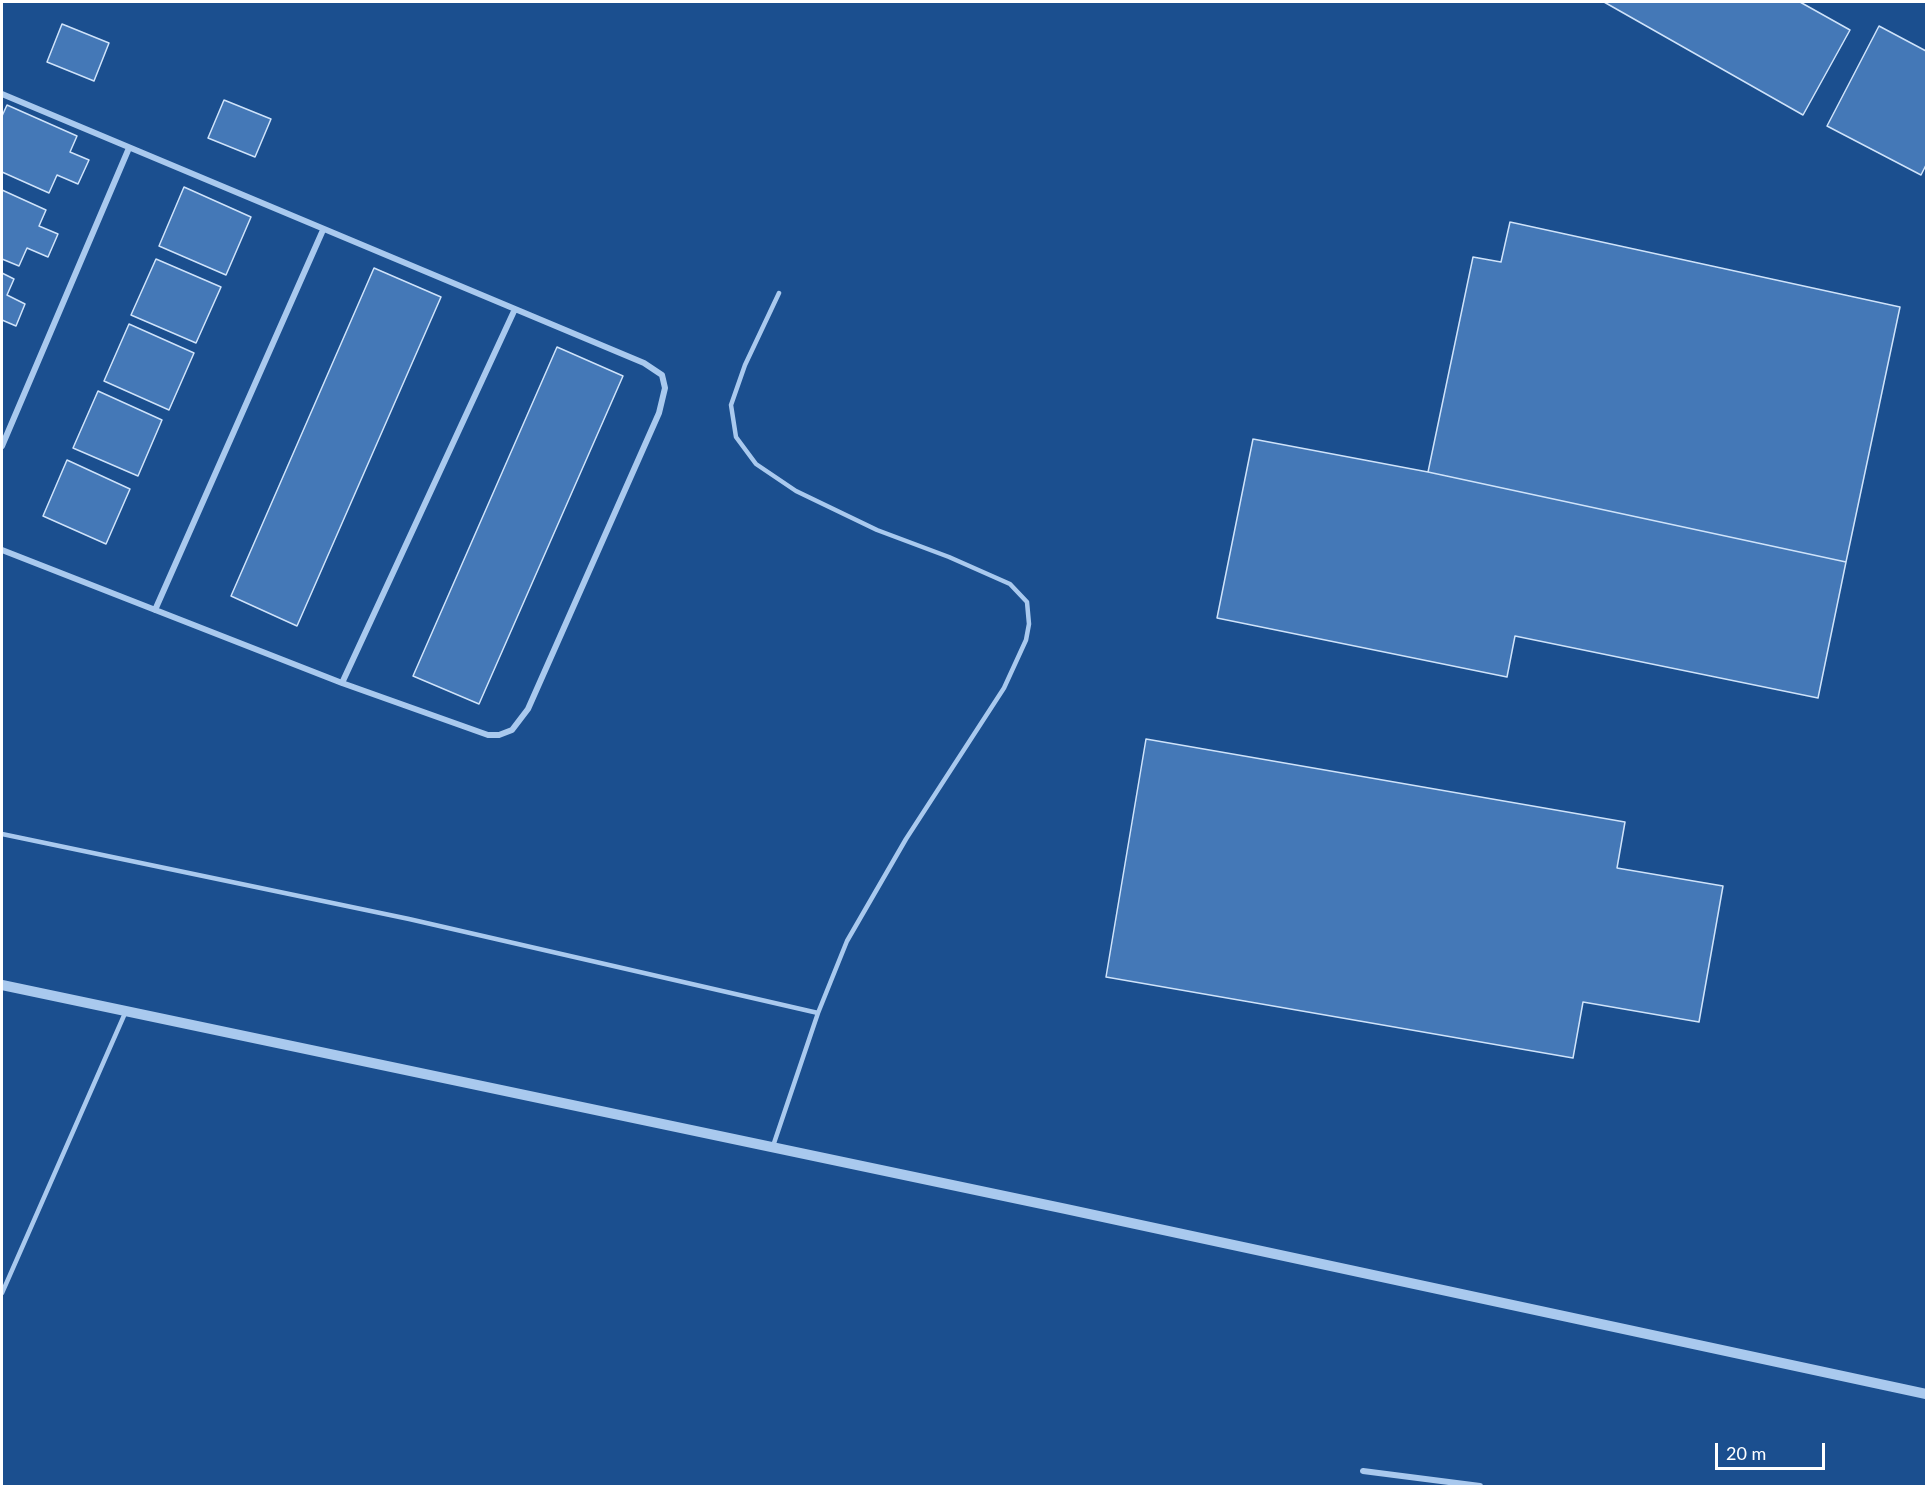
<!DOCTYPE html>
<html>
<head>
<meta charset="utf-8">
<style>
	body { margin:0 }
	#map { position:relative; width:1928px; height:1488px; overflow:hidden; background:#1b4f8f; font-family:Lato,sans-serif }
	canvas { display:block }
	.frame { position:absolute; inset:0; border:3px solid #fff; pointer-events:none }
	.scale { position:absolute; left:1715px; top:1443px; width:110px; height:27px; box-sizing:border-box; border:3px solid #fff; border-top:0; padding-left:8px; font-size:18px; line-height:21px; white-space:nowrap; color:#fff; -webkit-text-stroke:4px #1b4f8f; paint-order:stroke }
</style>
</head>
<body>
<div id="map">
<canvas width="1928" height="1488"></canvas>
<div class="frame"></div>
<div class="scale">20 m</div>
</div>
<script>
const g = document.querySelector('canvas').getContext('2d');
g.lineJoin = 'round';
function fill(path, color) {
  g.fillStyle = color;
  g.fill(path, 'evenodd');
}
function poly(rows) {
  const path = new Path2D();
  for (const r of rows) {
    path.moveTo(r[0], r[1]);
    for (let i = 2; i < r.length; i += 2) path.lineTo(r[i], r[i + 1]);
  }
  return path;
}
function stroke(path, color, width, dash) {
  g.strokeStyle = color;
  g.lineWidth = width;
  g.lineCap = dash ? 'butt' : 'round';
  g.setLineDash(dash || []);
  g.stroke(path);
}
const building = poly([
	[1604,2,1800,2,1850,30,1803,115,1604,2],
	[62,24,109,43,94,81,47,62,62,24],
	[1879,26,1926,51,1926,165,1921,175,1827,126,1879,26],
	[224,100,271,119,255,157,208,138,224,100],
	[7,105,77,136,70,152,89,160,78,184,57,175,49,193,2,172,2,116,7,105],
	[184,187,251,217,226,275,159,246,184,187],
	[2,190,46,210,39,226,58,234,48,257,27,248,19,266,2,259,2,190],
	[1510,222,1900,307,1846,562,1428,472,1473,257,1501,262,1510,222],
	[156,259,221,287,196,343,131,315,156,259],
	[374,268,441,297,297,626,231,596,374,268],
	[2,273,14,279,7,295,25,304,16,326,2,320,2,273],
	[129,324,194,353,169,410,104,381,129,324],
	[557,347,623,376,479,704,413,676,557,347],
	[98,391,162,420,138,476,73,448,98,391],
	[1253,439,1428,472,1846,562,1818,698,1515,636,1507,677,1217,618,1253,439],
	[67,460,130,489,106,544,43,516,67,460],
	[1146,739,1625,822,1617,868,1723,886,1699,1022,1583,1002,1573,1058,1106,977,1146,739]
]);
fill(building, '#4478b7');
stroke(building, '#cfe3fa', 1.5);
stroke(poly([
	[2,834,409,919,818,1013],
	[773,1146,818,1013,847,941,906,839,1004,688,1026,640,1029,624,1027,602,1010,584,949,557,877,530,796,491,756,464,736,437,731,405,745,365,779,293],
	[2,1293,126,1011]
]), '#a9c9ee', 4.5);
stroke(poly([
	[2,94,644,363,662,375,665,388,659,413,528,709,512,730,499,735,488,735,342,683,2,550],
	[2,446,129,148],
	[155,610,323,230],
	[342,683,515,309],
	[1363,1471,1480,1486]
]), '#a9c9ee', 6);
stroke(poly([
	[2,985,1066,1209,1926,1394]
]), '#a9c9ee', 10);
</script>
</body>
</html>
